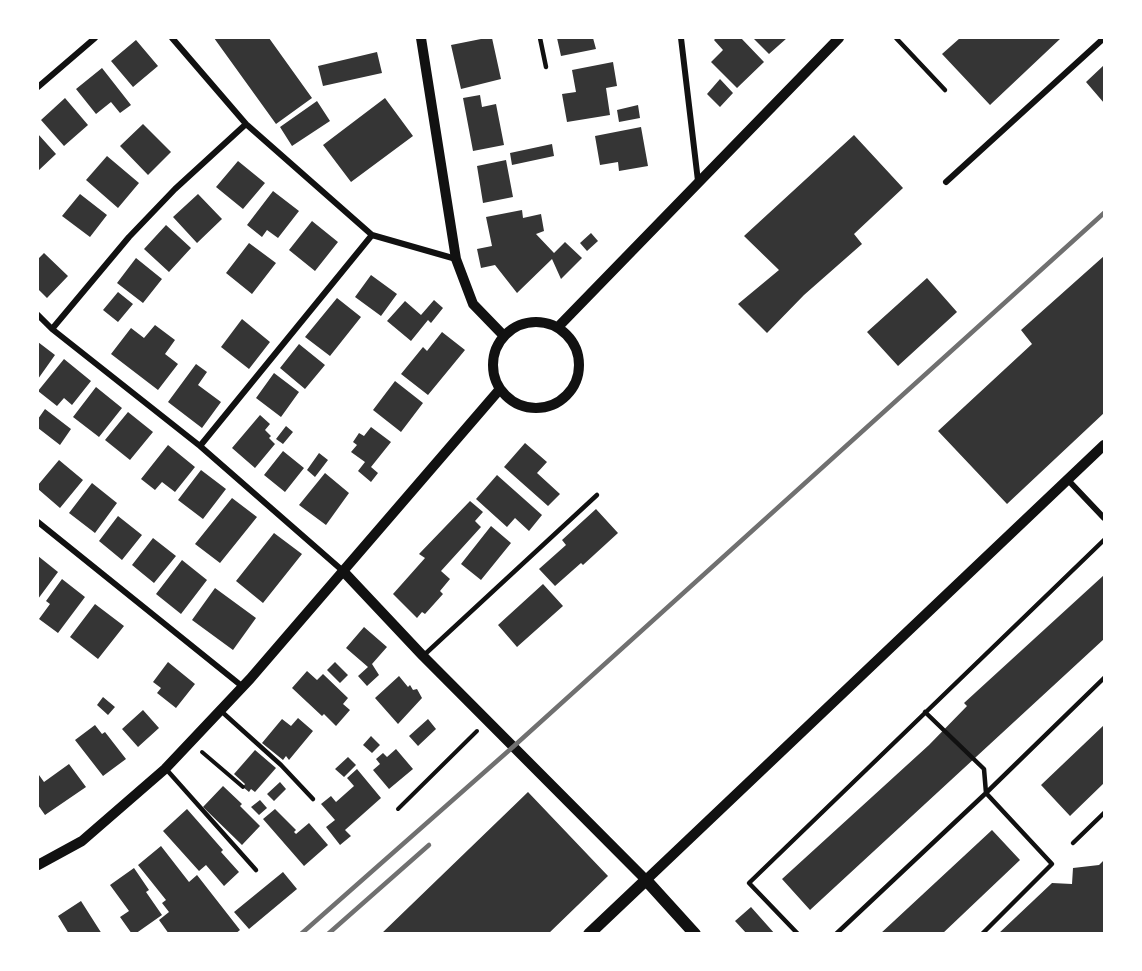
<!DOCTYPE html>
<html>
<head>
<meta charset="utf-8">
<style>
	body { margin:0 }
	#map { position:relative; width:1142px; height:971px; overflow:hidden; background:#fff; font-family:"Roboto Condensed",sans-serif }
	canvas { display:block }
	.frame { position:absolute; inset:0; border:39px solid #fff; pointer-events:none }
</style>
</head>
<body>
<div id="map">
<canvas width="1142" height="971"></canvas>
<div class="frame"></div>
</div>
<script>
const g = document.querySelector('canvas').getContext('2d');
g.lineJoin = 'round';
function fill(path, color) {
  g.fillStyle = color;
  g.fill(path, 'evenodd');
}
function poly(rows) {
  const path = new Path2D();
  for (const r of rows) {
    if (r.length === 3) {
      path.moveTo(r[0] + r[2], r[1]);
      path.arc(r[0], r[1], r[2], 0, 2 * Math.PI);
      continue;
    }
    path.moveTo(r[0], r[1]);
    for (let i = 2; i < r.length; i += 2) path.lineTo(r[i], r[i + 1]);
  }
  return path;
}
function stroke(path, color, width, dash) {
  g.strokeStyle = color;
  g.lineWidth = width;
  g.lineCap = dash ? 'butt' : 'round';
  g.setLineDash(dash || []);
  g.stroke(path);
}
fill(poly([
	[214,38,269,38,312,98,276,124],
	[486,38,492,38,501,79,461,89,451,45],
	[557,38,593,38,596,49,561,56],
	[716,38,741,38,764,62,737,88,711,62,723,50,714,40],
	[753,38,787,38,769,54],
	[960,38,1061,38,990,105,942,54],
	[136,40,158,66,133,87,111,61],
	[377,52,382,73,323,86,318,66],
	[613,62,617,86,606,88,610,115,567,122,562,94,576,92,572,70],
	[1104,65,1104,103,1086,82],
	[102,68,131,105,120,113,111,102,96,114,76,89],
	[720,79,733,93,720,107,707,94],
	[480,95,482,107,496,104,504,145,473,151,463,98],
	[65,98,88,125,64,146,41,120],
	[385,98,413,136,351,182,323,145],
	[317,101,330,121,292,146,280,127],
	[638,105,640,118,619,122,617,110],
	[143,124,171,152,148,175,120,146],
	[641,127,648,166,619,171,618,162,600,165,595,136],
	[38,134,56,154,38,171],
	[854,135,903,188,854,234,862,244,804,295,767,333,738,304,779,270,744,236],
	[552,144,554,156,512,165,510,153],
	[107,156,139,183,118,208,86,180],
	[506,160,513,197,483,203,477,166],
	[238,161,265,183,243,209,216,187],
	[273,191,299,211,278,238,267,230,262,237,247,225],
	[80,194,107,215,90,237,62,216],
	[198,194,222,219,197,243,173,217],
	[522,210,523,218,541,214,544,231,536,234,554,253,565,242,582,258,561,279,552,259,517,293,495,265,481,268,477,249,492,246,486,217],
	[312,221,338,242,315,271,289,250],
	[166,225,191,248,169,272,144,249],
	[591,233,598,241,587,251,580,243],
	[249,243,276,263,252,294,226,273],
	[44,253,68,276,47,298,38,289,38,259],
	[1104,256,1104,413,1007,504,938,431,1032,344,1021,330],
	[136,258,162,279,143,303,117,283],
	[371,275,397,294,381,316,355,297],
	[927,278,957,312,898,366,867,332],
	[118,292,133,304,118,322,103,310],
	[337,298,361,317,330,356,305,337],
	[434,300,443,308,431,323,428,320,411,341,387,321,405,301,421,315],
	[242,319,270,342,249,369,221,347],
	[155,325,175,340,165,354,178,364,158,390,111,354,131,328,144,338],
	[442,332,465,350,428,395,401,374,423,347,427,351],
	[38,342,55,355,38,379],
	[299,344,325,365,305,389,280,368],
	[64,359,91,381,72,405,64,398,57,406,38,391],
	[196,364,207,372,198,385,221,402,202,428,168,402],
	[274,373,299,392,281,417,256,398],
	[395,381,423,403,401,432,373,410],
	[96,387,122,408,99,437,73,417],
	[45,409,71,429,60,445,38,428,38,419],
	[128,412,153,432,130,460,105,440],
	[260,415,270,424,265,430,271,436,269,438,275,444,255,468,232,448],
	[286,426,293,432,283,444,276,439],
	[371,427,391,442,371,467,378,473,371,482,358,471,365,462,351,452,357,445,353,442,359,433,364,436],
	[525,443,547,462,537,473,560,494,548,506,504,467],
	[168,445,195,467,175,492,162,482,155,490,141,479],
	[283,451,304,468,285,492,264,475],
	[319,453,328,460,315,477,307,470],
	[59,460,83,480,60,508,38,489,38,485],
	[201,470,226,489,203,519,178,500],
	[325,473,349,493,326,525,299,505],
	[497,475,542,515,529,531,515,518,507,527,476,499],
	[92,483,117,503,95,533,69,513],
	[232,498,257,517,220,563,195,544],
	[470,501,483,512,475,521,481,527,441,571,450,579,440,591,443,594,425,614,422,612,417,618,393,594,425,558,419,554],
	[596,509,618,533,583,565,581,563,555,586,539,569,566,545,562,540],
	[118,516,142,535,122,560,99,541],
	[491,526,511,543,481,580,461,564],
	[274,533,302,554,263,603,236,581],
	[153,538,176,556,154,583,132,565],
	[38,556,58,572,38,599],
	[182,560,207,580,181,614,156,594],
	[1104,575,1104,639,810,910,782,879,929,745,967,706,964,703],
	[62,579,85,597,58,633,39,619,50,604,46,601],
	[543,584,563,606,517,647,498,625],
	[215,588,256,618,233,650,192,620],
	[95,604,124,626,98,659,70,637],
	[364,627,387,647,372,664,379,675,367,686,358,676,368,667,346,648],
	[168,662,195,684,176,708,157,693,161,688,153,682],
	[335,662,348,675,340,683,327,670],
	[307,671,317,680,323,674,348,698,343,704,350,710,336,726,324,714,322,716,292,688],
	[399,676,408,687,410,685,413,690,417,689,422,698,398,724,375,698],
	[103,697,115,707,108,715,97,705],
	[143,710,159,728,138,747,122,729],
	[298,718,313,731,289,760,286,756,283,760,262,743,282,719,291,726],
	[428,719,436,729,418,746,409,736],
	[95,725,102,734,105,732,126,759,103,776,75,740],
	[1104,725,1104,783,1070,816,1041,785],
	[371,736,380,745,372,753,363,745],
	[396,749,413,769,389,789,373,770,380,764,376,759,383,753,387,757],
	[255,750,276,768,255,792,251,789,249,792,243,787,245,784,234,774],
	[348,757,356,765,344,777,335,769],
	[69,764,86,787,45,815,38,805,38,777,39,775,44,782],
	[357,769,381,798,345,830,351,836,340,845,326,827,335,820,321,804,331,796,336,802,354,786,347,778],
	[280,782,286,789,274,801,267,794],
	[223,786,242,804,240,806,260,826,242,845,203,807],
	[528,792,608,876,548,934,381,934],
	[260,800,267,808,259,815,251,807],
	[187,809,223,850,221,852,239,872,224,886,206,865,199,871,163,831],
	[275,809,296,830,294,832,296,834,309,823,328,845,304,866,263,819],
	[992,830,1020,860,942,934,880,934],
	[161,846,189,882,197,875,240,930,235,934,169,934,159,920,169,912,162,903,166,900,138,865],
	[1104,860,1104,934,998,934,1052,883,1072,884,1073,868,1099,865],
	[134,868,149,890,146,892,162,915,135,934,132,934,120,917,129,911,110,885],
	[283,872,297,889,249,929,234,912],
	[81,901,102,934,69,934,58,916],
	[751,907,775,934,747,934,735,921]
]), '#353535');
stroke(poly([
	[202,752,243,787],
	[398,809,477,731]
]), '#111', 4);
stroke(poly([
	[540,38,546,67],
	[896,38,945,90],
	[423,656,597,495],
	[221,711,281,765,313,799],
	[925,712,984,769,986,793,1052,864,982,934],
	[166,769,256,870],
	[1073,843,1104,813],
	[798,934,749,883,1104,540],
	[836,934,986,793,1104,678]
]), '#111', 4.5);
stroke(poly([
	[172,38,246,124,372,235,456,259],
	[681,38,698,181],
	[38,87,95,38],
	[946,182,1104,38],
	[38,315,52,329,200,446,343,571],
	[52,329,129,237,175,189,246,124],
	[200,446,372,235],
	[1068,480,1104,518],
	[38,522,243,687]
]), '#111', 6);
stroke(poly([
	[421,38,456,259,473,304,504,336],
	[536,365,43],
	[558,327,839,38],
	[343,571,423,656,646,880,1104,445],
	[38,865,82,841,165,769,250,679,500,389]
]), '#111', 10);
stroke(poly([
	[589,934,646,880,695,934]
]), '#111', 12);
stroke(poly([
	[301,934,514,746,1104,213],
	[328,934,429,845]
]), '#707070', 4.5);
</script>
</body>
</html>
